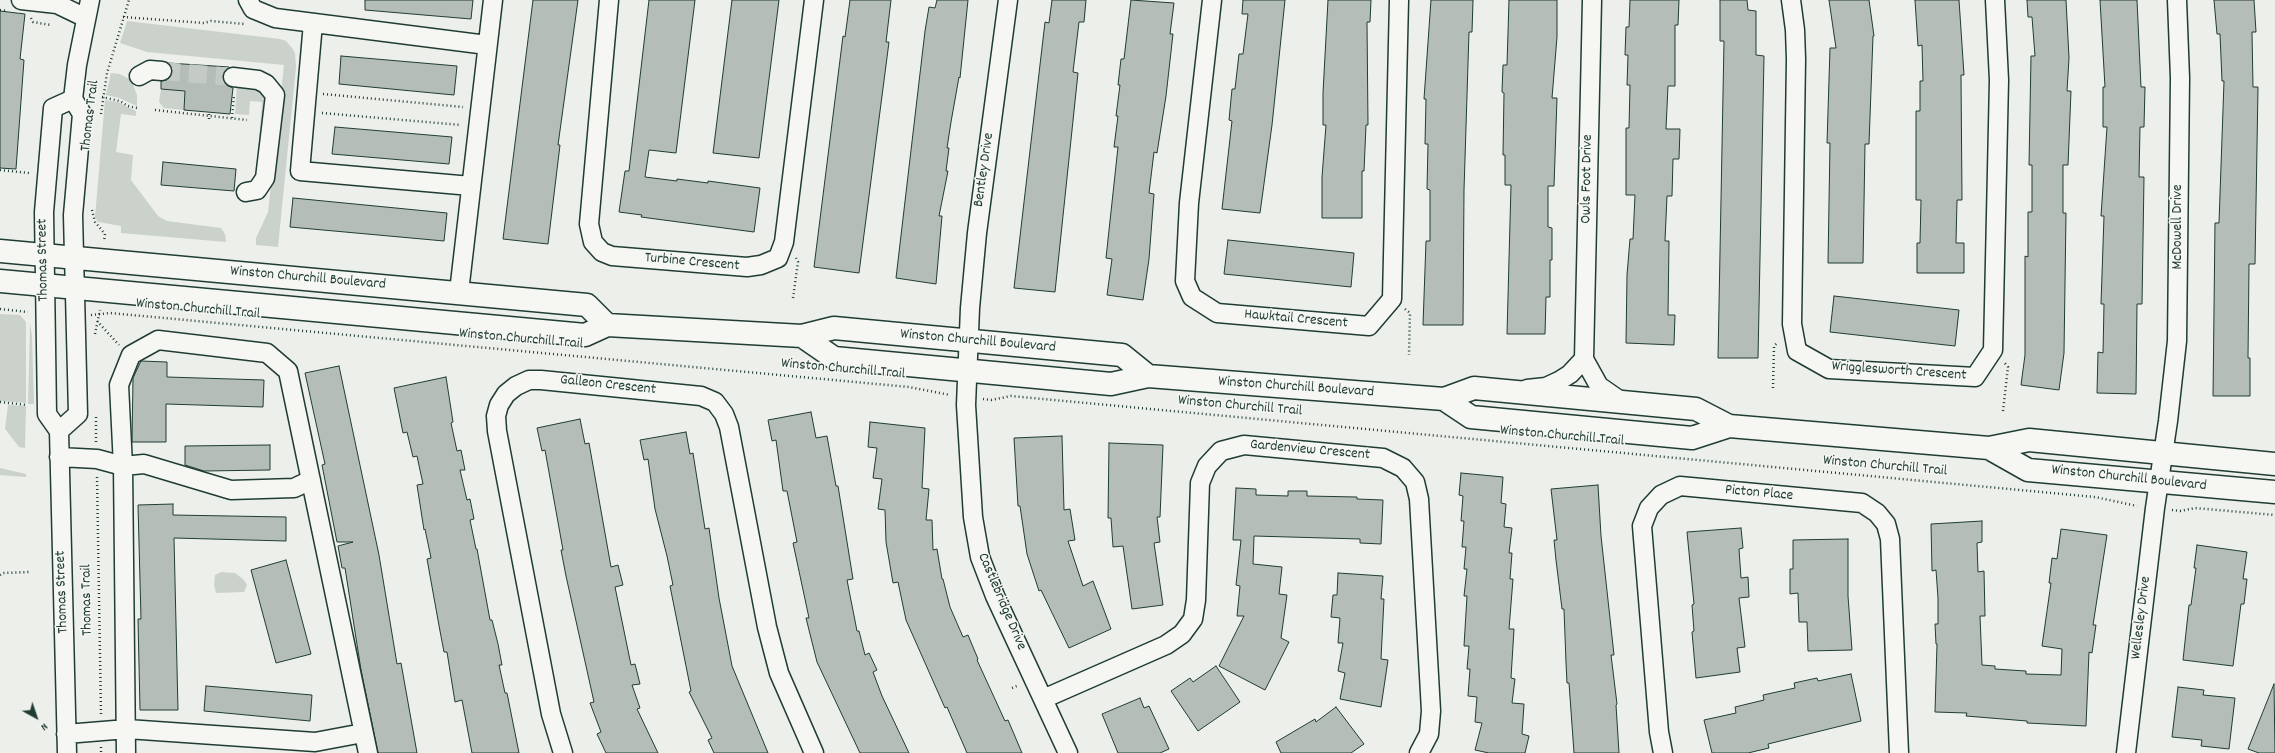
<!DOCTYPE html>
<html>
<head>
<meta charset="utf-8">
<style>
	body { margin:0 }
	#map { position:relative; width:2275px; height:753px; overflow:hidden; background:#edefea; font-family:Dekko,sans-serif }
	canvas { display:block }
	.north { position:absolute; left:16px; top:697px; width:40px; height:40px; -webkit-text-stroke:3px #f6f6f2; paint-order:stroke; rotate:140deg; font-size:11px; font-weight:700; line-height:16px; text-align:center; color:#1f3d34 }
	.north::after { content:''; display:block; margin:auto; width:14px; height:18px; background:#1f3d34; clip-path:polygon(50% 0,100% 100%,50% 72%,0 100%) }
</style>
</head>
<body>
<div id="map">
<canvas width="2275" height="753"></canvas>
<div class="north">N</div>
</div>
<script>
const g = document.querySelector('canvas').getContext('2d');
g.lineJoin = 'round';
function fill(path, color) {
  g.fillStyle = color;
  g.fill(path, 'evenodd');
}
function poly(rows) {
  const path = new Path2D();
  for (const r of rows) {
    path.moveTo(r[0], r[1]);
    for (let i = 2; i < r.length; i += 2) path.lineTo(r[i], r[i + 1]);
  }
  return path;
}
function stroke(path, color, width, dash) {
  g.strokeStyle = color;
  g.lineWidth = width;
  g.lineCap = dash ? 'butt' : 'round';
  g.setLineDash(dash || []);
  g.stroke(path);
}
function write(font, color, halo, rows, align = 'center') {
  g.font = font + ' Dekko,sans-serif';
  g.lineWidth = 3;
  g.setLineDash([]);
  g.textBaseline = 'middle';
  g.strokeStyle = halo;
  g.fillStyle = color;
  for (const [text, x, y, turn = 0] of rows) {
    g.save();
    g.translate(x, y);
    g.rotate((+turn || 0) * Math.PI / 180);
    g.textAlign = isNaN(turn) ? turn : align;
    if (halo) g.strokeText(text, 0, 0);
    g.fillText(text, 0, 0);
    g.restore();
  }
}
fill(poly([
	[127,21,280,39,286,41,292,48,295,53,296,67,278,247,256,245,256,238,268,212,284,65,147,52,120,43],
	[111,73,120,74,131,80,137,95,137,106,119,98,106,95],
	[237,86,257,87,267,95,260,170,257,167,262,102,250,101,249,115,235,114],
	[161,89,185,91,184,110,164,108,159,102],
	[105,100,118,102,136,111,136,116,121,114,116,152,133,155,131,180,158,216,167,221,221,228,225,234,226,242,121,233,121,226,98,222,95,217],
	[0,314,20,315,26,322,26,403,0,401],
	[30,323,32,336,34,404,28,404],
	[8,405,26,406,25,448,19,447,5,429],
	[0,468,26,474,26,477,0,475],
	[221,572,235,573,244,580,247,585,244,592,216,593,214,585,215,575]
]), '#cbd2cc');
const building = poly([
	[365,0,473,0,471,19,365,10,365,0],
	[533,0,578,0,558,145,560,145,548,244,503,239,533,0],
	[649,0,695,0,676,153,649,150,645,177,677,181,677,179,708,183,708,181,760,188,754,232,641,217,642,215,619,212,625,171,629,171,649,0],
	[732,0,779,0,759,158,713,153,732,0],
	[850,0,891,0,886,42,889,42,859,273,814,267,843,36,845,37,850,0],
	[937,0,968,0,960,78,959,77,951,122,947,148,949,148,946,171,948,171,939,216,942,216,936,284,896,278,925,31,929,7,935,8,937,0],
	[1052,0,1086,0,1084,22,1079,22,1073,72,1078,73,1055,292,1014,288,1045,22,1049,23,1052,0],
	[1131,0,1174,3,1170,34,1173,34,1166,96,1157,153,1154,152,1149,193,1154,194,1149,259,1143,300,1107,295,1112,259,1106,258,1118,147,1114,147,1118,116,1116,116,1120,85,1118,85,1121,59,1124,59,1131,0],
	[1243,0,1285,0,1272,125,1260,213,1222,209,1232,121,1229,120,1232,89,1235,89,1239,54,1243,54,1248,14,1242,14,1243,0],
	[1328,0,1371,0,1370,22,1367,22,1368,125,1366,125,1364,171,1362,171,1362,218,1322,218,1322,177,1326,125,1323,125,1323,93,1328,0],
	[1431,0,1473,0,1472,32,1469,32,1464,190,1463,325,1423,325,1426,241,1430,241,1430,190,1427,189,1428,144,1425,144,1426,99,1424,99,1431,0],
	[1509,0,1557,0,1557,37,1552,98,1557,98,1554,186,1548,186,1548,227,1552,228,1552,260,1550,260,1550,297,1546,297,1545,334,1507,334,1511,185,1505,185,1505,155,1503,155,1504,93,1502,92,1503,65,1507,65,1509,0],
	[1630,0,1679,0,1678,25,1675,25,1675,86,1668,86,1666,129,1680,129,1679,159,1673,159,1672,196,1667,196,1665,241,1669,241,1668,315,1675,315,1674,345,1626,343,1627,275,1630,239,1633,239,1635,195,1626,195,1626,128,1629,128,1630,85,1627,85,1628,55,1625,55,1626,27,1629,27,1630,0],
	[1720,0,1747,0,1748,10,1756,11,1756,55,1764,56,1758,358,1718,358,1724,41,1720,41,1720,0],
	[1829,0,1869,0,1874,36,1873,36,1869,144,1865,144,1863,263,1828,263,1830,143,1827,143,1830,48,1836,48,1829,0],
	[1915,0,1959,0,1964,75,1961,75,1962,200,1957,200,1956,243,1964,243,1964,273,1917,273,1917,243,1920,243,1921,200,1916,200,1916,111,1920,111,1920,81,1923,81,1922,45,1918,46,1915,0],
	[2027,0,2066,0,2069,58,2067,91,2071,91,2068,165,2063,165,2063,213,2066,213,2064,353,2059,390,2021,385,2025,355,2025,256,2028,257,2028,212,2032,212,2032,165,2029,165,2031,56,2035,56,2032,17,2028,17,2027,0],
	[2100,0,2137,0,2141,87,2145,87,2144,127,2140,127,2139,177,2144,177,2142,304,2137,304,2136,394,2097,393,2098,352,2103,353,2104,304,2101,304,2104,216,2101,216,2107,127,2103,127,2103,87,2105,87,2100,0],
	[2214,0,2254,0,2256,32,2252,32,2253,87,2258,87,2255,264,2249,264,2248,358,2250,358,2250,396,2213,396,2215,223,2219,223,2224,81,2222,81,2220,34,2217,34,2214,0],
	[0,11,25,14,20,59,24,60,16,169,0,168,0,11],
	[341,56,457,66,454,95,339,84,341,56],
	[168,63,229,67,223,76,226,85,233,88,230,114,184,110,185,91,161,89,161,81,167,80,172,72,168,63],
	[335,127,452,137,449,164,332,154,335,127],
	[163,162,236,169,234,191,161,185,163,162],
	[293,198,447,213,444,241,290,227,293,198],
	[1228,240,1354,253,1351,287,1224,274,1228,240],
	[1834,296,1959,310,1955,346,1830,332,1834,296],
	[141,361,167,362,167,377,264,380,263,407,166,404,166,442,132,442,133,378,141,361],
	[339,366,379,555,397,664,401,663,417,753,378,753,361,670,345,568,342,568,338,546,353,542,337,542,322,465,325,464,305,373,339,366],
	[446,377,453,422,451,423,457,451,461,450,465,470,460,470,467,500,470,499,474,519,470,520,476,549,477,549,490,620,492,620,498,644,502,665,499,665,505,693,507,693,519,753,472,753,462,700,455,702,447,652,444,652,440,631,427,559,431,558,425,529,424,530,417,485,423,484,417,456,413,457,407,432,403,433,394,388,446,377],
	[811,412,816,438,827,436,836,486,838,486,853,579,847,580,857,631,859,631,865,655,869,653,877,670,873,672,882,696,909,753,860,753,817,662,806,618,809,618,793,543,797,542,787,491,783,491,776,440,772,441,768,420,811,412],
	[580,419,585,444,589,443,611,567,618,565,623,585,615,587,631,665,635,664,640,684,632,685,640,708,637,709,658,753,606,753,597,734,601,732,590,703,594,702,566,576,561,550,563,550,545,450,542,451,537,428,580,419],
	[870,422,925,428,922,488,929,489,926,520,932,520,933,550,937,549,942,579,943,579,950,607,963,637,968,635,978,659,977,660,1005,721,1008,720,1022,753,967,753,947,707,945,708,906,620,898,582,893,583,886,542,885,510,878,509,882,479,873,478,877,448,868,447,870,422],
	[686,432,690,454,693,453,705,529,709,528,719,598,732,666,768,753,714,753,708,740,712,738,689,692,691,691,670,586,673,585,667,556,655,509,648,459,644,460,640,440,686,432],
	[1062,436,1064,510,1070,509,1075,540,1068,541,1083,586,1093,581,1111,629,1069,648,1041,590,1039,591,1027,554,1020,506,1018,506,1014,438,1062,436],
	[1109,443,1163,445,1160,517,1157,517,1160,542,1154,543,1163,605,1132,609,1123,546,1113,547,1111,518,1108,518,1109,443],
	[270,445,270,470,204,471,185,465,185,446,270,445],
	[1461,473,1503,477,1501,503,1506,504,1504,527,1512,528,1509,553,1512,553,1510,579,1513,579,1509,629,1514,629,1511,678,1515,679,1512,703,1524,704,1522,734,1529,736,1525,753,1489,753,1475,750,1482,723,1475,722,1477,697,1468,696,1470,669,1467,669,1469,646,1464,646,1467,596,1464,596,1467,569,1464,569,1466,547,1462,547,1464,521,1461,521,1463,496,1459,495,1461,473],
	[1598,485,1601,536,1614,655,1611,655,1617,704,1616,705,1619,753,1574,753,1569,683,1567,683,1566,663,1564,609,1562,609,1556,560,1554,540,1557,540,1551,489,1598,485],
	[1236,488,1256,489,1256,495,1288,496,1288,491,1307,491,1307,496,1357,497,1357,499,1383,500,1381,544,1360,543,1360,539,1254,536,1253,564,1282,567,1279,594,1287,595,1281,638,1289,642,1265,690,1219,666,1244,616,1237,616,1240,586,1236,585,1241,540,1233,540,1236,488],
	[173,504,173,515,286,517,286,541,174,538,178,710,140,710,138,619,141,619,138,505,173,504],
	[1982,521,1982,542,1977,543,1978,572,1984,571,1985,616,1980,616,1982,665,1995,666,1995,669,2026,671,2026,674,2061,675,2062,649,2042,646,2051,583,2049,583,2052,558,2057,559,2061,529,2107,535,2093,625,2096,625,2092,653,2089,652,2086,726,2027,723,2027,721,1966,716,1967,713,1935,712,1937,644,1936,644,1935,624,1938,624,1938,598,1936,570,1932,571,1931,524,1982,521],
	[1741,528,1743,548,1739,549,1741,578,1748,577,1749,597,1739,598,1745,647,1737,648,1740,672,1696,678,1692,632,1694,631,1692,605,1694,604,1687,532,1741,528],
	[1848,539,1848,596,1852,650,1808,651,1807,622,1799,622,1798,593,1790,594,1790,569,1793,569,1793,540,1848,539],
	[2197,545,2247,552,2243,579,2247,579,2244,604,2241,604,2233,666,2183,660,2189,605,2191,605,2196,568,2194,568,2197,545],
	[286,560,311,654,276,663,251,570,286,560],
	[1338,573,1383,576,1381,599,1384,599,1381,659,1388,660,1381,707,1340,699,1345,673,1338,671,1343,643,1338,643,1340,618,1331,617,1333,595,1337,595,1338,573],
	[1216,666,1240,702,1198,731,1171,691,1190,678,1193,682,1216,666],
	[1851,674,1861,721,1768,744,1769,748,1748,753,1712,753,1704,720,1736,713,1735,707,1764,700,1763,695,1795,688,1794,683,1817,678,1818,681,1851,674],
	[2274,684,2275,753,2259,753,2248,749,2274,684],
	[206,686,312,695,310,721,204,711,206,686],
	[2178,687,2204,690,2203,695,2235,698,2229,749,2201,746,2202,740,2172,737,2178,687],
	[1140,698,1144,708,1149,706,1169,749,1160,753,1118,753,1102,714,1140,698],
	[1336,707,1364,744,1351,753,1281,753,1276,742,1315,719,1316,722,1336,707]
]);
fill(building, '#b4bdb8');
stroke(building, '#1f3d34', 1);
stroke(poly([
	[162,71,233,77]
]), '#c4cbc6', 18, [18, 9]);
const minor = poly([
	[21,0,57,4,86,18],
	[248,0,253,9,275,18,487,45],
	[609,0,589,224,593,242,602,252,612,256,747,267,761,265,778,258,784,242,814,0],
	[1008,0,977,233,970,308,966,405,973,517,980,557,995,596,1068,753],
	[1212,0,1189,203,1185,281,1192,297,1217,313,1369,326,1392,299,1399,0],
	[1592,0,1584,359,1599,386,1622,402],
	[1791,0,1795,30,1796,59,1792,324,1797,351,1829,369,1975,377,1993,350,1999,80,1995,0],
	[313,23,300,171,471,186],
	[139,76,150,70,162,71],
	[233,77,258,80,266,84,275,95,265,178,257,190,246,192],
	[459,292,493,0],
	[1527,389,1546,387,1559,381,1570,374,1584,359],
	[59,431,78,414,73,215,82,114,73,99,77,65,90,0],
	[59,457,97,459,123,466,144,464,231,490,294,488,311,480],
	[1043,699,1166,645,1182,634,1193,619,1196,600,1200,483,1207,466,1221,451,1244,445,1383,458,1403,468,1415,482,1419,499,1431,711,1429,734,1419,753],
	[66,734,127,729,315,742,363,733],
	[67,753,59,431,47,414,44,212,53,108,73,99],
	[126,753,123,466,119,385,131,355,158,340,267,353,288,371,368,753],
	[563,753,551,714,497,431,496,416,499,405,506,394,516,386,529,380,541,380,701,396,715,402,724,414,729,427,767,627,779,673,814,753],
	[1663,753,1659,732,1642,526,1649,508,1661,495,1680,486,1862,503,1877,513,1886,524,1890,539,1899,753],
	[2126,753,2155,508,2168,421,2177,341,2180,78,2177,0]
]);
const major = poly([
	[0,251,587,305,607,325],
	[0,281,585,335,607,325,802,336,834,328,1122,355,1148,376],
	[802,336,834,358,1111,384,1148,376,1444,399,1474,388,1696,409,1729,426,1989,448,2029,440,2275,464],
	[1444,399,1471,417,1692,438,1729,426],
	[1989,448,2028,470,2275,492]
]);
stroke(minor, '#1f3d34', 21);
stroke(major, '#1f3d34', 25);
stroke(poly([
	[0,10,7,11],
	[123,17,204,23,211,21,244,24],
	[31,18,33,22,51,25],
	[323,94,463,107],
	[102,97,120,101,128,106,137,108],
	[155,110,247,120],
	[322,113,461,125],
	[101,114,107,73,129,0],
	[232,118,234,95],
	[209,119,209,112],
	[0,170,29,173],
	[92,210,95,222,105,234,104,241],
	[793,298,798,262,796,258],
	[0,309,28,312],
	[1405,309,1410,313,1409,355],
	[91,315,110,313,909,387,950,395],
	[97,321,119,345],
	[95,334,100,310],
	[1773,388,1774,346,1778,342],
	[983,399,991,400,1011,396,2095,497,2137,506],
	[0,402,27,405],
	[2003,411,2008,367,2004,362],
	[96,417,96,442],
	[97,477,101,714],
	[2172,510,2180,511,2195,508,2275,515],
	[0,575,3,573,30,572],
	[1012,688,1019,685],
	[101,747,101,753]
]), '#1f3d34', 2.5, [1, 3]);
stroke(minor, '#f6f6f2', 18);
stroke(major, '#f6f6f2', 22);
write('15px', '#1f3d34', '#f6f6f2', [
	["Thomas Trail",91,116,-83],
	["Bentley Drive",985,170,-82],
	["Owls Foot Drive",1588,179,-89],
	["McDowell Drive",2179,227,-90],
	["Thomas Street",44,260,-91],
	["Turbine Crescent",692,263,5],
	["Winston Churchill Boulevard",308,279,5],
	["Winston Churchill Trail",198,310,5],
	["Hawktail Crescent",1296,320,5],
	["Winston Churchill Trail",521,340,5],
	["Winston Churchill Boulevard",978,342,5],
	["Winston Churchill Trail",843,370,5],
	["Wrigglesworth Crescent",1899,372,4],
	["Galleon Crescent",608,386,6],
	["Winston Churchill Boulevard",1296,388,4],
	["Winston Churchill Trail",1240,407,5],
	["Winston Churchill Trail",1562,437,5],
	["Gardenview Crescent",1310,451,5],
	["Winston Churchill Trail",1885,467,5],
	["Winston Churchill Boulevard",2129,479,6],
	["Picton Place",1759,494,5],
	["Thomas Street",63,592,-92],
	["Thomas Trail",88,600,-91],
	["Castlebridge Drive",1001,602,67],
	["Wellesley Drive",2142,618,-83]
]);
</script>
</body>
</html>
